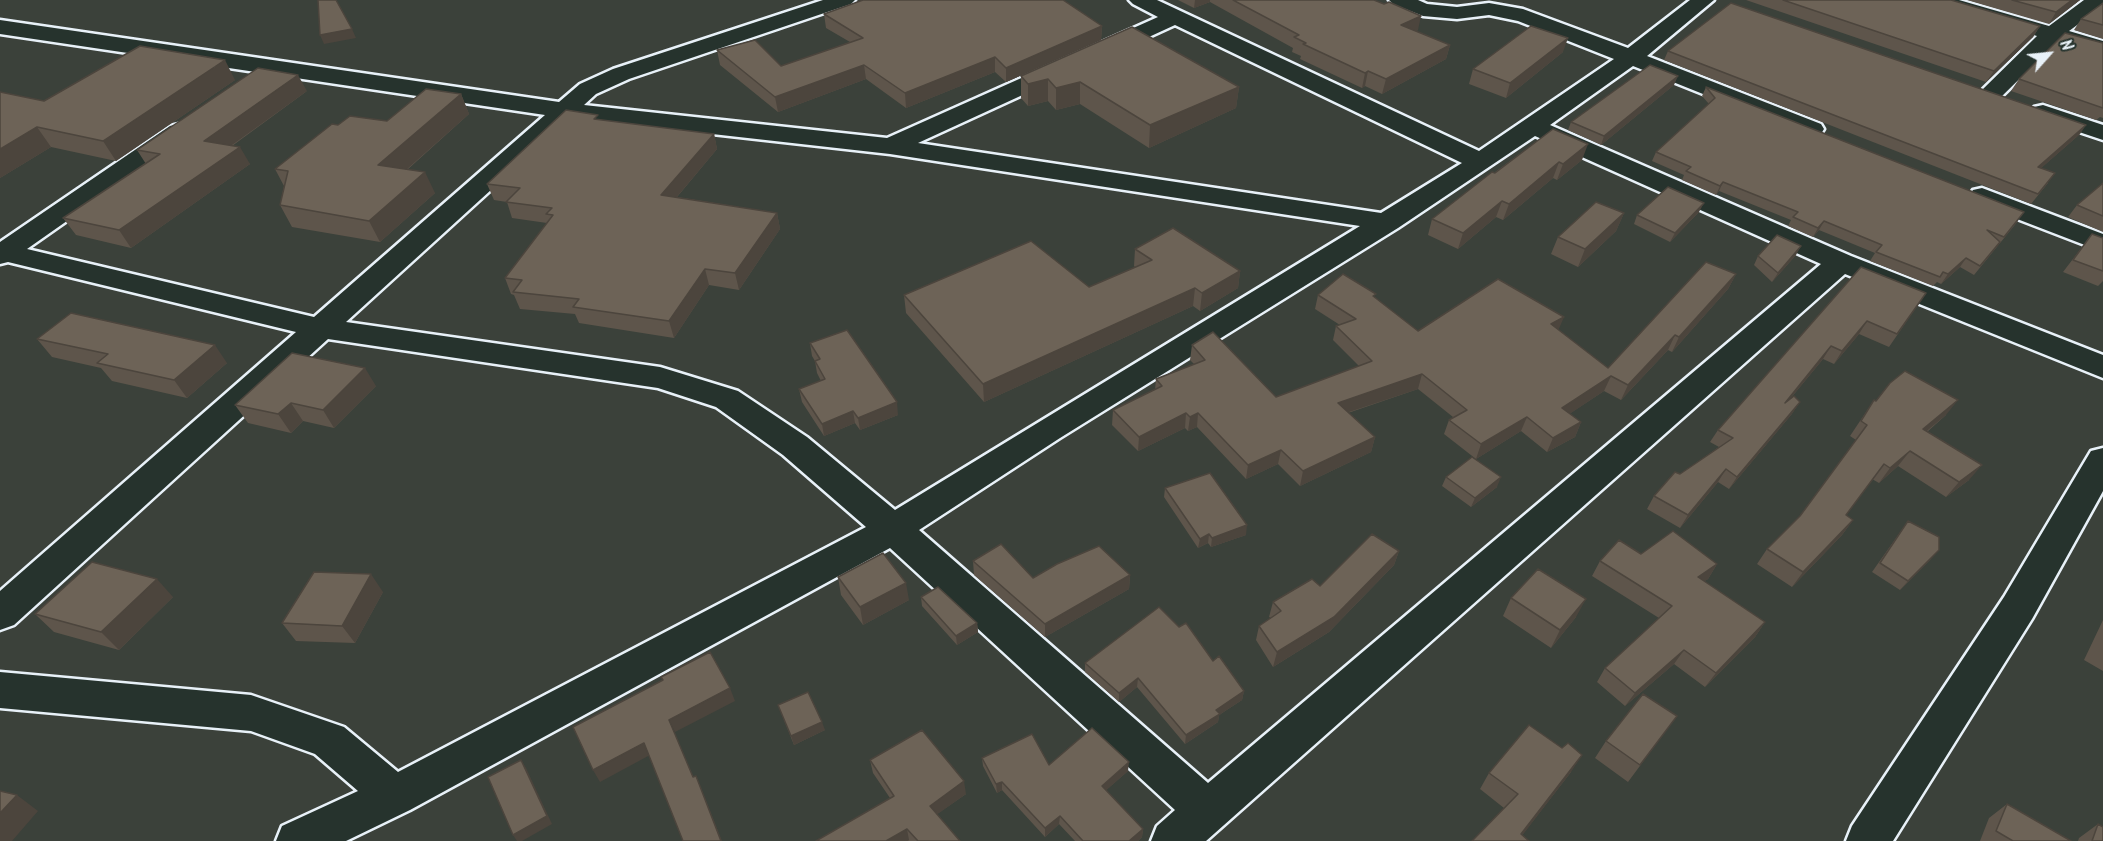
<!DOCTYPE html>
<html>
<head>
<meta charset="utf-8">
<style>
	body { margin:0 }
	#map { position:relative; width:2103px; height:841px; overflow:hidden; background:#3b413a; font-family:Kalam,sans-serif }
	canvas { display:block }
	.north { position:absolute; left:2019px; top:24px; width:60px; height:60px; -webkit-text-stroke:4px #26332d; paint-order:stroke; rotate:63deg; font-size:16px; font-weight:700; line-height:24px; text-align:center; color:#e8f1f8 }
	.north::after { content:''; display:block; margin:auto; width:21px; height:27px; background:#e8f1f8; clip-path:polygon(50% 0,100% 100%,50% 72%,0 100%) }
</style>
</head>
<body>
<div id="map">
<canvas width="2103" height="841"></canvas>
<div class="north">N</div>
</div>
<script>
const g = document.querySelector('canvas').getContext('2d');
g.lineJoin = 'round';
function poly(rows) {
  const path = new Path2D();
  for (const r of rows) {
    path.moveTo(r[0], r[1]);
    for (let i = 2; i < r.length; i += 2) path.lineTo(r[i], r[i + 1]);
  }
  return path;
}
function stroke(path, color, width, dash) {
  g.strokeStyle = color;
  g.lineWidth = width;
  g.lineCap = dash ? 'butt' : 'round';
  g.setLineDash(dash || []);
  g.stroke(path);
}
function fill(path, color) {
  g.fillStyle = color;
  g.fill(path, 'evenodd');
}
const minor = poly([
	[823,0,855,0,851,4,629,79,596,94,584,105,887,138,1158,17,1133,4,1129,0,1157,0,1479,151,1614,59,1518,21,1489,15,1457,19,1423,16,1393,4,1389,0,1418,0,1427,4,1457,7,1489,3,1523,9,1628,48,1690,0,1714,0,1647,56,1821,124,1824,129,1821,134,1812,136,1803,134,1633,66,1550,125,1851,256,2103,355,2103,378,1845,274,1206,841,1151,841,1157,826,1175,810,890,548,410,810,346,841,276,841,282,826,358,791,315,754,251,731,0,708,0,672,251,695,344,727,398,772,866,527,783,455,716,407,658,388,328,339,14,625,0,630,0,591,296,332,8,262,0,264,0,242,170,126,179,124,188,126,191,131,188,136,27,249,314,317,545,115,0,34,0,20,559,102,580,84,613,69,823,0],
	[1175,25,1462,163,1381,213,918,143,1175,25],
	[570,118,890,154,1360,226,895,510,807,437,738,391,660,367,346,322,570,118],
	[1535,136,1821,264,1208,783,919,530,1060,438,1398,228,1535,136],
	[1925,0,1959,0,2049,26,2084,0,2103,0,2103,6,2069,31,2103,41,2103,55,2057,42,1999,99,1991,101,1983,99,1979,94,1983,89,2037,36,1929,4,1925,0],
	[2043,105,2103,125,2103,140,2034,117,2031,112,2034,107,2043,105],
	[1982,188,2103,234,2103,252,1973,202,1969,196,1973,190,1982,188],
	[2103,448,2103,491,2032,619,1893,841,1846,841,1852,826,2004,597,2091,451,2103,448]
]);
stroke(minor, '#e8f1f8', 5);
fill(minor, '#26332d');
fill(poly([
	[1178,0,1374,0,1418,30,1416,31,1450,45,1446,59,1382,94,1365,86,1362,88,1300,59,1301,56,1292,52,1293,48,1210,2,1194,8],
	[1746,0,1952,0,2040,26,2033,37,1986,82],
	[1967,0,2080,0,2049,24],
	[2103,3,2103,39,2074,30,2081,19],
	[824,14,1102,26,1101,40,1006,82,995,72,906,108,866,79,778,112,720,65,717,50,781,66,850,42,826,28],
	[2103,43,2103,118,2100,117,2096,120,2011,91,2019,79],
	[1668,51,2080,134,2041,168,2048,183,2031,204,1664,60],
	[1563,52,1506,98,1469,84,1473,69],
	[1021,76,1239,87,1236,108,1149,148,1080,104,1056,110,1048,101,1028,106,1021,98],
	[235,80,116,161,51,147,0,178,0,92,44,101],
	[1674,85,1601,145,1568,130,1571,122],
	[1706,87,2018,221,1974,275,1960,267,1941,284,1937,282,1933,286,1870,261,1875,253,1819,230,1813,237,1788,226,1791,220,1719,191,1716,195,1682,180,1684,175,1652,161,1656,152,1709,104,1702,96],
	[307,91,232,146,250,164,131,248,76,235,63,218,146,164,137,150],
	[461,94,469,114,407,170,435,193,380,242,292,227,280,205,284,186,275,169,338,125,387,121],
	[600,120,714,134,717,149,677,197,777,213,780,229,739,290,709,285,674,338,579,323,575,314,520,309,514,295,511,294,505,278,547,223,512,218,507,202,494,200,487,184],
	[1553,129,1582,160,1557,180,1553,178,1503,220,1496,217,1458,249,1428,235,1432,219],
	[2103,183,2103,232,2068,217,2077,205],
	[1699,212,1670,242,1634,224,1637,215],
	[1624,213,1616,231,1578,267,1551,254,1558,237],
	[2092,234,2103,238,2103,281,2098,286,2063,272],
	[1135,249,1240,271,1238,288,1200,311,1193,306,984,402,906,313,904,295,1089,287,1135,267,1134,266],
	[1796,255,1772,282,1754,265,1758,256],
	[1861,267,1926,293,1889,347,1859,334,1834,364,1823,359,1790,399,1800,402,1791,415,1729,489,1718,482,1680,528,1647,509,1654,496,1680,474,1719,447,1710,442,1718,430],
	[1736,274,1728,289,1672,352,1668,350,1621,400,1604,391,1569,414,1581,422,1575,437,1547,452,1521,431,1476,459,1444,434,1449,420,1453,417,1418,389,1348,413,1375,437,1371,452,1300,486,1278,464,1246,479,1197,427,1188,431,1185,428,1138,451,1112,425,1113,410,1155,390,1156,379,1194,364,1190,360,1192,345,1276,397,1359,366,1333,340,1336,326,1340,325,1315,309,1318,295,1375,298,1418,331,1558,330,1608,368],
	[37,339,227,363,187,398,112,381,101,368,52,357],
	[810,343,898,415,860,430,855,423,824,436,802,402,799,389,821,381,817,373,815,361,812,356],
	[376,386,334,428,303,421,291,433,248,423,235,405],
	[1874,400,1876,401,1946,415,1927,432,1969,480,1946,497,1898,466,1879,483,1872,479,1846,515,1853,520,1842,535,1792,587,1757,564,1767,549,1800,516,1856,440,1850,436],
	[1446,477,1497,487,1471,507,1442,486],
	[1165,488,1246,535,1211,547,1208,543,1198,548,1164,497],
	[1908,521,1931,559,1900,590,1872,572],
	[1399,551,1394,565,1329,632,1273,667,1256,640,1259,626,1271,618,1269,617,1273,602,1320,586],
	[1641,554,1717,564,1708,579,1704,581,1765,622,1755,637,1705,687,1674,664,1625,706,1597,682,1605,668,1659,618,1592,576,1600,561],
	[973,561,1033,578,1130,575,1129,589,1045,637,974,575],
	[838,577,909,600,863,625,841,595],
	[383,592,355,643,296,641,282,623],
	[173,597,119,650,54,632,35,614],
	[921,597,977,623,978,632,957,645,922,606],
	[1511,598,1576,617,1551,648,1503,616],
	[2103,620,2103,671,2084,660],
	[1213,661,1244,691,1242,700,1219,715,1218,722,1185,744,1137,687,1119,702,1085,672,1085,663],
	[778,705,825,730,794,745],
	[1677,716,1628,782,1595,758,1606,741],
	[982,758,1049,765,1128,771,1106,790,1143,829,1142,837,1138,841,1075,841,1059,824,1045,837,1002,790,997,793,983,766],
	[870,760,966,794,937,814,960,841,816,841,890,798,873,773],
	[1571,772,1522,835,1472,841,1504,808,1480,789,1489,773],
	[2007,804,2071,841,1980,841,1989,818],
	[2098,824,2103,841,2078,841,2079,838]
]), '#5e554b');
fill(poly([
	[1195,0,1210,0,1210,2,1194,8],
	[2072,0,2080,0,2049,24,2056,12],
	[1421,16,1418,30,1398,39,1401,25],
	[1102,26,1101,40,1006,82,1006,68],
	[2040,26,2033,37,1986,82,1994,71],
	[352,29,356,38,324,44,320,35],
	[1568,38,1563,52,1506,98,1510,83],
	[1450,45,1446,59,1382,94,1386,79],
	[995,57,995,72,906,108,905,93],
	[225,60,235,80,116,161,103,141],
	[864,65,866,79,778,112,775,97],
	[1368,71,1365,86,1362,88,1365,73],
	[298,75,307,91,214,158,204,141],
	[1678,76,1674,85,1601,145,1604,136],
	[1048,79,1048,101,1028,106,1028,84],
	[1080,82,1080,104,1056,110,1056,88],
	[1239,87,1236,108,1149,148,1150,125],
	[461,94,469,114,388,186,378,165],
	[2086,125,2080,134,2031,177,2038,167],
	[37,127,51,147,0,178,0,149],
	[714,134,717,149,665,211,661,195],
	[1588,144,1582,160,1557,180,1563,164],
	[240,147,250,164,131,248,119,230],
	[1559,162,1553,178,1503,220,1509,204],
	[425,172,435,193,380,242,369,221],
	[1723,182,1719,191,1716,195,1720,186],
	[1502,201,1496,217,1458,249,1463,233],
	[1704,203,1699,212,1670,242,1675,233],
	[777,213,780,229,739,290,735,273],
	[1624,213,1616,231,1578,267,1585,249],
	[1824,221,1819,230,1813,237,1818,228],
	[1801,246,1796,255,1772,282,1778,273],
	[1966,258,1960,267,1941,284,1948,274],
	[705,269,709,285,674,338,669,321],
	[1240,271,1238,288,1200,311,1202,293],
	[1736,274,1728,289,1672,352,1679,337],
	[1195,288,1193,306,984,402,983,384],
	[1564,317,1558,331,1551,324],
	[1867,321,1859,334,1834,364,1842,351],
	[1675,335,1668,350,1621,400,1628,385],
	[215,345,227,363,187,398,174,380],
	[1831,346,1823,359,1776,416,1785,403],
	[365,368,376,386,334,428,323,410],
	[1422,374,1418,389,1334,417,1338,403],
	[1611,376,1604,391,1556,423,1562,408],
	[1958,400,1946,415,1911,444,1923,429],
	[897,402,898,415,860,430,858,418],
	[1800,402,1791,415,1729,489,1737,477],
	[291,403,303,421,291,433,278,414],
	[853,411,855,423,824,436,822,424],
	[1186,413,1185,428,1138,451,1139,437],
	[1198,413,1197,427,1188,431,1190,417],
	[1527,417,1521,431,1476,459,1481,444],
	[1581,422,1575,437,1547,452,1553,438],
	[1375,437,1371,452,1300,486,1303,471],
	[1281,450,1278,464,1246,479,1248,465],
	[1910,451,1898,466,1879,483,1890,468],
	[1982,465,1969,480,1946,497,1959,482],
	[1726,469,1718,482,1680,528,1688,515],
	[1501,477,1497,487,1471,507,1475,498],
	[1853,520,1842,535,1792,587,1803,572],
	[1247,525,1246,535,1211,547,1212,538],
	[1209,534,1208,543,1198,548,1200,539],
	[1939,550,1931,559,1900,590,1908,581],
	[1399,551,1394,565,1329,632,1273,667,1277,652],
	[1717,564,1708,579,1689,592,1698,577],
	[371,574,383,592,355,643,342,626],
	[1130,575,1129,589,1045,637,1045,624],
	[157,579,173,597,119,650,101,632],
	[906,583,909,600,863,625,860,607],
	[1586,599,1576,617,1551,648,1560,630],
	[1765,622,1755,637,1705,687,1716,673],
	[977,623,978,632,957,645,956,636],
	[1684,650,1674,664,1625,706,1635,693],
	[1138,678,1137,687,1119,702,1119,693],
	[730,688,735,701,675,732,669,720],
	[1244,691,1242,700,1219,715,1218,722,1185,744,1186,735,1216,710],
	[822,722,825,730,794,745,791,736],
	[644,743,650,755,600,782,593,770],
	[1582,755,1571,772,1518,841,1521,834],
	[521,760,526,768,552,824,522,841,517,841,513,835],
	[1129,762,1128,771,1102,794,1102,786],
	[696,776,701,788,722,841,721,841],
	[964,781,966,794,932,818,930,806],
	[1002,782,1002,790,997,793,996,784],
	[17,795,38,811,12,841,0,841,0,813],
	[1060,816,1059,824,1045,837,1045,828],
	[907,829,909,840,908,841,886,841],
	[1143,829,1142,837,1138,841,1129,841]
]), '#4c453d');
const building = poly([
	[318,0,336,0,352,29,320,35,318,0],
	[863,0,1063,0,1102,26,1006,68,995,57,905,93,864,65,775,97,717,50,755,40,781,66,863,38,824,14,863,0],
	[1233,0,1374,0,1384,4,1389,2,1421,16,1401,25,1450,45,1386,79,1368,71,1365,73,1303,44,1306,43,1294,37,1299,35,1233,0],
	[1783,0,1951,0,2040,26,1994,71,1783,0],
	[2012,0,2072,0,2056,12,2012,0],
	[1731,3,2086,125,2038,167,2055,173,2038,194,1668,51,1731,3],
	[2103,3,2103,25,2081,19,2103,3],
	[1531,26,1568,38,1510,83,1473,69,1531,26],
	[1132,27,1239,87,1150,125,1080,82,1056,88,1048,79,1028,84,1021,76,1132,27],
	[2065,33,2103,43,2103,108,2019,79,2065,33],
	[140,46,225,60,103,141,37,127,0,149,0,92,44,101,140,46],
	[1650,65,1678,76,1604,136,1571,122,1650,65],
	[258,68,298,75,204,141,240,147,119,230,63,218,160,154,137,150,258,68],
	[1706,87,2024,212,2004,237,1987,230,2000,242,1980,266,1966,258,1948,274,1943,272,1940,277,1876,252,1882,245,1824,221,1818,228,1793,217,1798,212,1723,182,1720,186,1686,171,1691,167,1656,152,1715,98,1706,87],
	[426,89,461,94,378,165,425,172,369,221,280,205,288,171,275,169,332,124,338,125,350,116,387,121,426,89],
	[566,110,598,115,594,119,714,134,661,195,777,213,735,273,705,269,669,321,573,307,579,299,513,292,522,280,505,278,553,215,546,214,552,208,506,202,520,188,487,184,566,110],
	[1553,129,1588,144,1563,164,1559,162,1509,204,1502,201,1463,233,1432,219,1492,172,1495,173,1553,129],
	[2103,183,2103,216,2077,205,2103,183],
	[1668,187,1704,203,1675,233,1637,215,1668,187],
	[1596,202,1624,213,1585,249,1558,237,1596,202],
	[1173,228,1240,271,1202,293,1195,288,983,384,904,295,1031,241,1089,287,1152,260,1135,249,1173,228],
	[2092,234,2103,238,2103,271,2073,260,2092,234],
	[1777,235,1801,246,1778,273,1758,256,1777,235],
	[1706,262,1736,274,1679,337,1675,335,1628,385,1611,376,1562,408,1581,422,1553,438,1527,417,1481,444,1449,420,1467,410,1422,374,1338,403,1375,437,1303,471,1281,450,1248,465,1198,413,1190,417,1186,413,1139,437,1113,410,1162,386,1156,379,1205,360,1192,345,1213,332,1276,397,1372,361,1336,326,1356,319,1318,295,1343,274,1376,294,1373,296,1418,331,1498,279,1564,317,1551,324,1608,368,1706,262],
	[1861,267,1926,293,1897,334,1867,321,1842,351,1831,346,1785,403,1794,396,1800,402,1737,477,1726,469,1688,515,1654,496,1675,472,1680,474,1733,438,1718,430,1861,267],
	[71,313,215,345,174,380,97,363,108,354,37,339,71,313],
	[847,330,897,402,858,418,853,411,822,424,799,389,825,379,815,361,820,359,810,343,847,330],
	[292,353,365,368,323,410,291,403,278,414,235,405,292,353],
	[1905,371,1958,400,1923,429,1982,465,1959,482,1910,451,1890,468,1884,464,1846,515,1853,520,1803,572,1767,549,1800,516,1867,425,1861,421,1874,400,1876,401,1890,383,1905,371],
	[1472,457,1501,477,1475,498,1446,477,1472,457],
	[1210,473,1247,525,1212,538,1209,534,1200,539,1165,488,1210,473],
	[1908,521,1939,537,1939,550,1908,581,1880,563,1908,521],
	[1673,531,1717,564,1698,577,1765,622,1716,673,1684,650,1635,693,1605,668,1672,606,1600,561,1619,540,1641,554,1673,531],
	[1372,534,1399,551,1334,617,1277,652,1259,626,1281,611,1273,602,1312,579,1320,586,1372,534],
	[1001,544,1033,578,1057,564,1099,546,1130,575,1045,624,973,561,1001,544],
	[883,553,906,583,860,607,838,577,883,553],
	[92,562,157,579,101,632,35,614,92,562],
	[1538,569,1586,599,1560,630,1511,598,1538,569],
	[314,572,371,574,342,626,282,623,314,572],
	[938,587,977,623,956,636,921,597,938,587],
	[1159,607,1179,627,1186,623,1213,661,1219,656,1244,691,1216,710,1220,714,1186,735,1138,678,1119,693,1085,663,1159,607],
	[710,652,730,688,669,720,693,777,696,776,721,841,683,841,644,743,593,770,573,727,663,680,661,677,710,652],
	[808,692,822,722,791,736,778,705,808,692],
	[1643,694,1677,716,1640,765,1606,741,1643,694],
	[1529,725,1562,748,1568,743,1582,755,1521,834,1529,841,1472,841,1518,794,1489,773,1529,725],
	[1092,728,1129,762,1102,786,1143,829,1129,841,1083,841,1060,816,1045,828,1002,782,996,784,982,758,1032,734,1049,765,1092,728],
	[922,730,964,781,930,806,960,841,918,841,907,829,886,841,816,841,894,796,870,760,922,730],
	[521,760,547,816,513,835,488,777,521,760],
	[0,791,17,795,0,813,0,791],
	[2007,804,2071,841,2013,841,1996,831,2007,804],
	[2098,824,2103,827,2103,841,2092,841,2098,824]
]);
fill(building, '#6d6357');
stroke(building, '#4c453d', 1.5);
</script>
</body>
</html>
